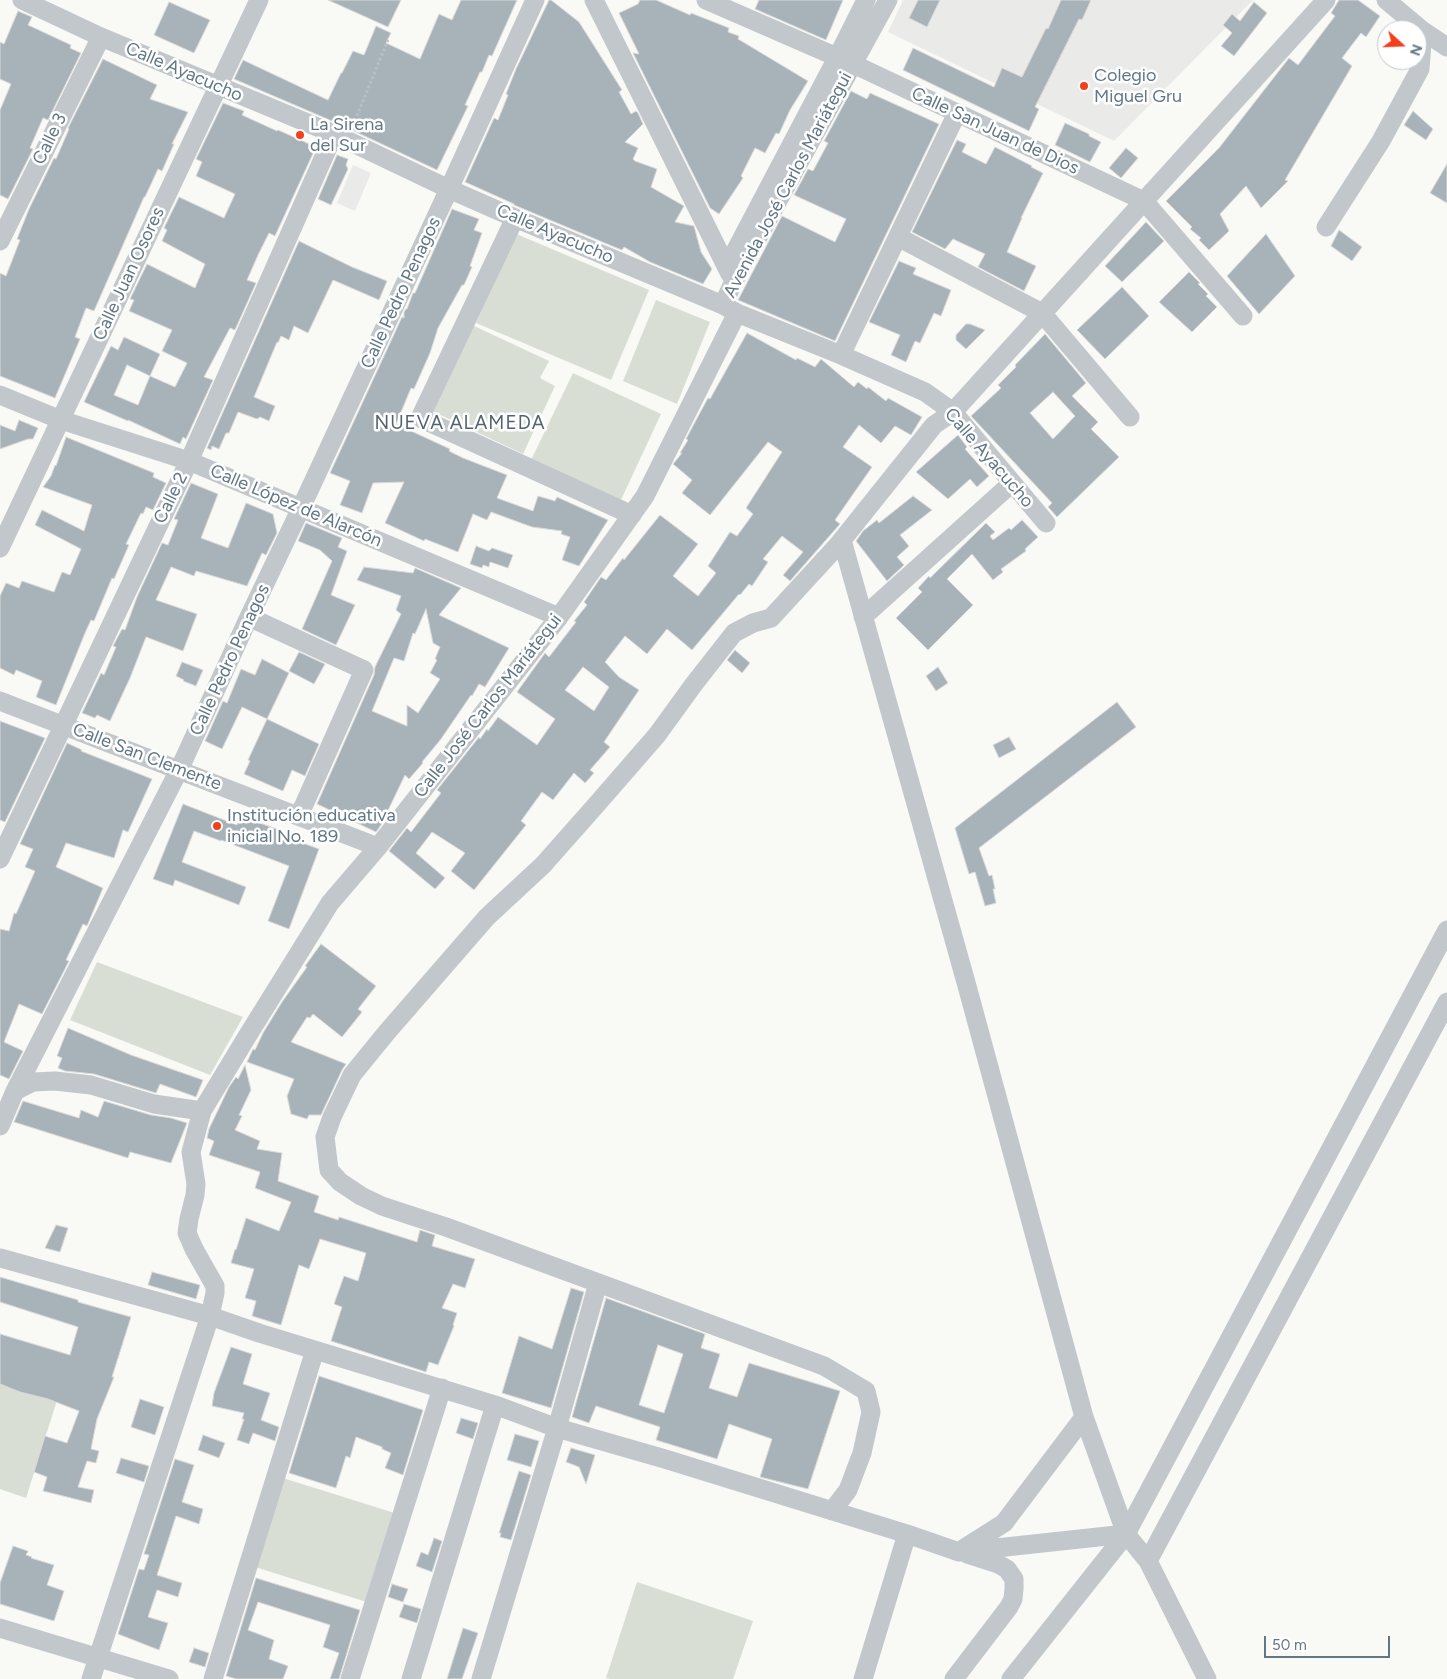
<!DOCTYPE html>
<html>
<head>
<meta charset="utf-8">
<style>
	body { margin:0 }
	#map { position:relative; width:1447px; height:1679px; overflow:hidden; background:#f9f9f6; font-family:Figtree,sans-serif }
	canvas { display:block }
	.north { position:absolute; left:1377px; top:20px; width:50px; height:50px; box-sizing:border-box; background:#fff; border:1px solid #c0c9ce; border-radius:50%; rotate:110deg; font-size:14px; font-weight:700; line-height:20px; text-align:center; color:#617784 }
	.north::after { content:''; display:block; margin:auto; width:18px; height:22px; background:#f23f1c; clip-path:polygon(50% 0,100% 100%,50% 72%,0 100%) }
	.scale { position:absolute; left:1264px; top:1636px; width:126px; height:22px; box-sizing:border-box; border:2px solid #617784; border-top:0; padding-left:6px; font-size:15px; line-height:18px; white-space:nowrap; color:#617784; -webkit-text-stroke:4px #fff; paint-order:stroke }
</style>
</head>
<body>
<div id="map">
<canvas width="1447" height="1679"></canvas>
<div class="north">N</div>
<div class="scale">50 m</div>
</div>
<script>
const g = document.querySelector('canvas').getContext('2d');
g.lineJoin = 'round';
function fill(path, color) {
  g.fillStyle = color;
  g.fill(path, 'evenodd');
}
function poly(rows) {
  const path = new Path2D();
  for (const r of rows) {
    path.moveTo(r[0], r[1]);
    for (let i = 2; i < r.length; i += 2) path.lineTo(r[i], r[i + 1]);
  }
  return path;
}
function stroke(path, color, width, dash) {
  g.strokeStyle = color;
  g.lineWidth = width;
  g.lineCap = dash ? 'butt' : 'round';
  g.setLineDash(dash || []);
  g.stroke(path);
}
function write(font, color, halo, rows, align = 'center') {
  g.font = font + ' Figtree,sans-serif';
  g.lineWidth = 5;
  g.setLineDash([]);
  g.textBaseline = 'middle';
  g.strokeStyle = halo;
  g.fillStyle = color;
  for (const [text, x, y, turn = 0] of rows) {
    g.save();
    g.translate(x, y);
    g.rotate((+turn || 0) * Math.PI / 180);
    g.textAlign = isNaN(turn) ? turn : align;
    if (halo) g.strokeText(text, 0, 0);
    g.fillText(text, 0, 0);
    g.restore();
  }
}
fill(poly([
	[903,0,1253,0,1114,141,888,32],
	[353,165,371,173,355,211,337,203]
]), '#eaeae9');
fill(poly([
	[514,233,649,290,611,380,476,323],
	[656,300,710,322,677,404,623,381],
	[470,324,549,361,540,378,555,386,523,454,430,410],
	[573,373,661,414,620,502,531,460],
	[97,962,243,1017,210,1075,70,1020],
	[0,1375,59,1394,26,1498,0,1489],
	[283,1478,401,1515,373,1604,255,1567],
	[637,1582,753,1621,733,1679,611,1679,606,1678]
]), '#d9ded5');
const building = poly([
	[328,0,401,0,388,27,328,0],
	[461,0,517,0,492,56,489,55,482,72,480,72,465,105,468,106,437,170,339,124,234,79,243,60,328,100,341,73,342,73,353,51,364,55,376,26,391,33,386,43,420,59,439,14,452,20,461,0],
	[549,0,551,0,579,22,622,90,619,92,631,114,636,111,638,113,643,124,625,142,638,148,633,159,635,161,657,169,651,187,684,206,675,222,694,226,701,252,712,269,703,284,650,262,624,247,622,250,612,246,514,205,514,204,465,182,494,118,498,120,508,95,506,94,516,69,549,0],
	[640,0,656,0,690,15,691,13,729,28,728,32,739,36,738,39,808,81,790,110,779,134,776,133,765,153,755,148,741,176,743,178,719,214,710,208,633,53,639,54,619,13,638,4,640,0],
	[759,0,843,0,826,40,755,9,759,0],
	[918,0,940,0,927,27,909,18,918,0],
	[1061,0,1091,0,1082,20,1079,19,1035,107,1039,109,1029,131,903,70,913,48,994,87,1002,68,1022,77,1046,28,1048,29,1061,0],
	[1339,0,1358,0,1380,16,1366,37,1361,33,1342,58,1352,66,1285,180,1288,181,1261,208,1246,186,1220,214,1229,231,1209,250,1199,240,1201,238,1190,229,1192,227,1166,201,1219,148,1289,58,1298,65,1335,16,1331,13,1339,0],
	[169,2,210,20,194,53,154,35,169,2],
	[1254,2,1267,13,1234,56,1221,46,1232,33,1223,25,1232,14,1240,21,1254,2],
	[18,11,32,17,28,25,71,45,70,48,81,53,48,120,43,118,30,148,33,149,8,199,0,195,0,110,11,84,0,79,0,42,4,44,18,11],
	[103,59,157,85,150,99,188,112,172,144,174,144,162,171,158,169,145,197,144,197,94,311,86,308,75,337,80,339,55,398,0,376,0,273,6,276,20,240,17,239,29,209,54,158,56,159,69,129,68,128,103,59],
	[851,91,867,99,870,93,939,124,835,341,738,300,782,216,835,242,846,219,794,195,808,169,813,171,828,143,824,141,851,91],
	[223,103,244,111,242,115,277,131,278,130,316,147,275,236,269,233,258,255,247,280,256,283,235,330,230,328,204,377,213,380,186,439,183,437,180,444,128,420,128,421,84,402,111,346,118,350,124,337,160,354,150,376,175,387,187,363,162,351,172,330,129,311,134,300,130,299,147,264,195,288,205,264,162,241,167,230,164,228,179,197,224,218,235,194,196,176,202,162,196,159,223,103],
	[127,365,150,376,138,405,114,395,127,365],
	[1413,111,1433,129,1426,140,1404,125,1413,111],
	[1065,123,1089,134,1089,136,1101,142,1090,162,1055,145,1065,123],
	[957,140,966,144,962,152,986,164,995,147,1032,166,1031,167,1043,173,1021,218,1022,218,1007,252,1036,266,1024,291,978,267,985,254,953,239,945,249,912,232,957,140],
	[1126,148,1138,158,1121,178,1109,168,1126,148],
	[337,155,348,159,346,165,348,169,331,205,318,199,337,155],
	[1447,164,1447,203,1430,193,1447,164],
	[452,209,479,219,474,230,482,233,470,266,472,267,464,285,462,285,438,328,430,353,414,389,411,388,396,424,450,449,449,451,463,458,507,475,497,498,533,511,538,496,555,501,557,497,608,520,579,566,562,560,570,537,561,534,562,531,532,527,491,512,487,520,473,514,458,552,425,539,424,541,385,523,404,482,373,483,362,513,340,505,350,481,330,473,402,317,404,318,404,312,406,309,407,309,413,293,415,293,452,209],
	[1146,222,1164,241,1122,282,1105,266,1146,222],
	[1339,230,1362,247,1352,261,1331,246,1339,230],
	[1266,234,1295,276,1259,314,1227,276,1266,234],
	[299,241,352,267,387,281,379,300,333,280,308,333,294,326,289,340,281,336,278,343,277,342,254,397,275,406,269,421,260,417,257,419,238,412,229,433,226,433,219,449,212,446,211,450,207,448,299,241],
	[899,261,916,268,913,274,951,290,941,316,934,313,920,343,915,341,906,362,891,355,900,335,869,322,899,261],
	[1189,272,1200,283,1198,284,1208,294,1206,296,1217,307,1192,332,1159,302,1189,272],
	[1122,287,1149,316,1105,359,1077,330,1122,287],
	[966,324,970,324,985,330,966,349,956,340,956,335,966,324],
	[747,333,796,360,797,358,815,367,821,359,854,387,858,382,867,389,868,387,886,401,888,398,922,417,911,435,895,426,881,443,859,425,843,447,872,467,835,520,840,524,790,581,783,575,803,552,782,536,763,559,768,562,752,586,749,584,740,595,739,594,692,650,667,629,647,654,625,636,605,662,619,677,639,690,604,742,610,747,590,770,594,773,585,783,574,773,553,800,542,792,521,821,526,825,474,890,451,871,465,853,432,832,416,853,445,878,435,889,389,851,407,828,411,832,441,793,437,790,479,737,480,739,487,729,488,731,498,717,537,745,555,719,517,692,545,653,549,657,576,622,574,621,587,605,584,602,601,577,606,580,623,558,624,560,660,515,698,544,673,576,698,596,716,573,708,566,730,532,737,536,753,514,746,508,782,452,768,442,710,515,682,493,692,480,673,464,682,453,680,453,688,440,686,439,695,422,708,398,710,399,747,333],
	[583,667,609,687,594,711,565,690,583,667],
	[1045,334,1086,383,1072,396,1098,422,1091,429,1119,457,1057,517,1048,507,1052,503,971,416,1001,388,998,385,1016,367,1015,365,1045,334],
	[1053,392,1075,416,1053,439,1030,413,1053,392],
	[19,420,38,428,33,439,28,439,0,449,0,425,15,431,19,420],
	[958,435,967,447,965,449,989,476,977,487,970,479,948,499,916,472,958,435],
	[66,437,154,473,153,477,166,483,153,510,146,507,143,514,141,513,126,544,129,545,114,579,112,578,94,621,91,620,85,633,56,705,36,697,42,681,16,670,14,675,0,668,0,596,6,583,19,588,22,581,54,592,62,572,70,575,81,549,35,525,42,510,84,531,92,505,43,487,51,476,55,465,56,466,66,437],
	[191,483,218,494,201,538,228,548,246,503,273,514,277,533,266,555,262,553,247,586,196,571,194,576,171,567,156,600,197,614,183,651,146,637,130,678,110,721,97,715,95,718,82,713,101,673,104,675,116,647,113,646,122,629,125,630,137,597,162,543,168,545,178,520,174,519,191,483],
	[913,496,932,510,900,535,909,546,897,557,904,565,887,581,856,541,863,531,877,520,879,523,913,496],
	[1022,520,1038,537,1025,549,1026,551,1001,569,1003,572,993,580,972,554,947,579,973,605,928,650,896,618,922,592,918,588,929,576,930,578,986,523,995,532,990,536,993,540,1009,528,1011,530,1022,520],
	[306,523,342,538,338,547,347,551,331,595,355,605,336,645,302,629,332,561,320,550,298,541,306,523],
	[476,546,489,551,492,548,513,555,508,568,490,562,489,567,483,565,482,568,470,564,476,546],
	[364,567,413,573,415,568,461,588,439,615,509,648,485,687,479,684,472,696,471,695,441,739,422,762,423,763,409,779,405,775,381,825,376,832,317,804,374,675,375,667,401,614,396,610,401,596,357,580,364,567],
	[426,609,433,643,440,647,435,659,437,660,430,673,440,679,418,713,407,705,407,726,372,711,394,658,404,661,413,633,415,634,426,609],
	[735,650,750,663,742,673,727,660,735,650],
	[299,652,325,664,314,684,289,671,299,652],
	[262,659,289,673,267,719,242,707,222,749,205,741,223,701,227,703,241,669,255,675,262,659],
	[182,662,203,670,196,686,183,681,184,680,176,676,182,662],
	[938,667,948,683,936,691,926,676,938,667],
	[1117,702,1136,727,979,848,989,876,992,875,995,889,993,889,996,903,985,906,975,872,969,874,955,828,1117,702],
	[267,719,319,744,305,776,292,770,283,791,244,774,250,761,248,760,267,719],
	[0,721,45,738,5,822,0,820,0,721],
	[1009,737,1016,749,999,758,993,745,1009,737],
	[67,743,82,750,81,751,152,779,128,832,123,830,114,858,66,843,56,867,103,888,87,926,83,924,66,960,69,961,42,1014,19,1004,4,1042,23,1051,9,1079,0,1075,0,929,9,931,14,913,16,914,35,871,25,867,33,849,20,844,67,743],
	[183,804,237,825,240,816,285,832,284,836,319,849,289,929,268,921,289,866,221,840,221,841,194,831,182,862,246,887,239,905,175,880,173,886,153,879,183,804],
	[321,944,376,986,358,1009,362,1012,342,1037,313,1014,310,1018,307,1017,291,1042,346,1064,342,1070,321,1115,309,1115,307,1119,291,1114,287,1096,294,1079,247,1062,253,1049,255,1050,263,1033,282,1002,307,967,305,966,321,944],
	[68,1028,131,1055,203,1080,196,1097,160,1084,156,1093,94,1074,65,1071,58,1068,62,1058,57,1056,68,1028],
	[245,1065,251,1090,239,1115,242,1116,235,1130,260,1141,257,1149,282,1153,278,1181,319,1196,314,1212,338,1220,339,1217,417,1242,420,1230,435,1235,432,1246,475,1259,465,1288,453,1284,442,1308,457,1313,453,1325,454,1326,438,1365,429,1362,426,1372,331,1341,342,1307,334,1304,344,1276,358,1281,366,1253,320,1239,309,1269,299,1265,281,1325,252,1316,256,1301,245,1298,254,1269,231,1263,235,1249,236,1250,246,1218,279,1231,291,1202,255,1188,260,1172,209,1155,214,1141,207,1138,209,1129,229,1087,236,1077,238,1079,245,1065],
	[23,1101,79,1118,81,1110,98,1117,104,1101,151,1115,171,1118,187,1123,171,1163,130,1152,128,1158,14,1122,23,1101],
	[56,1225,68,1228,60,1252,45,1248,56,1225],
	[152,1272,200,1285,196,1299,148,1285,152,1272],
	[0,1277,78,1300,78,1302,131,1317,112,1377,114,1377,97,1419,91,1449,99,1451,96,1463,87,1461,78,1487,94,1490,91,1503,43,1491,47,1477,34,1472,45,1436,67,1443,79,1411,48,1399,20,1392,0,1384,0,1334,70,1355,78,1327,0,1302,0,1277],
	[571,1288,584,1292,551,1408,502,1393,519,1336,552,1349,571,1288],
	[606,1298,705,1334,701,1348,720,1354,709,1388,737,1397,749,1363,840,1391,808,1489,760,1477,772,1439,729,1424,717,1459,656,1440,660,1427,596,1406,589,1423,572,1417,606,1298],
	[658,1345,683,1354,664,1413,639,1405,658,1345],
	[231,1347,252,1354,243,1384,270,1393,261,1420,279,1427,275,1441,253,1433,249,1444,237,1440,244,1419,242,1419,244,1413,212,1406,214,1393,231,1347],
	[319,1376,423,1410,403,1475,385,1468,391,1453,382,1449,382,1447,356,1437,350,1458,346,1456,336,1488,289,1473,319,1376],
	[140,1399,164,1407,155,1435,131,1427,140,1399],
	[461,1418,478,1423,473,1439,456,1433,461,1418],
	[515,1434,539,1441,531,1467,507,1460,515,1434],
	[203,1435,225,1443,219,1458,198,1450,203,1435],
	[571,1448,595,1455,586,1484,579,1467,566,1462,571,1448],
	[121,1458,149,1466,144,1482,116,1473,121,1458],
	[175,1459,194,1465,182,1502,203,1509,199,1524,176,1516,157,1575,182,1583,178,1597,157,1590,148,1617,168,1623,159,1650,118,1634,139,1569,144,1570,149,1555,144,1554,175,1459],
	[519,1471,531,1475,511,1540,500,1537,501,1533,499,1533,519,1471],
	[434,1538,442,1541,432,1572,416,1566,421,1552,428,1555,434,1538],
	[13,1546,28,1551,26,1555,32,1557,31,1558,54,1565,47,1585,64,1591,54,1621,0,1604,0,1583,13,1546],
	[256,1578,360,1610,339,1679,330,1679,339,1653,323,1647,330,1625,258,1602,248,1630,274,1640,269,1659,288,1666,283,1679,236,1679,226,1676,256,1578],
	[392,1584,408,1589,403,1602,388,1597,392,1584],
	[404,1604,421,1609,417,1623,399,1617,404,1604],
	[463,1628,478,1633,462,1679,447,1679,463,1628],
	[194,1648,209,1653,205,1667,189,1662,194,1648]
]);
fill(building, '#a8b3b9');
stroke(building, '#dbdad8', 1);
stroke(poly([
	[353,125,388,40]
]), '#bbbfc2', 3, [2.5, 2.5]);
stroke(poly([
	[22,0,101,37,334,134,449,189,515,218,723,305,737,313,841,355,925,392,953,412,1046,523],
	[594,0,730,274],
	[706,0,853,64,1144,201,1243,316],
	[1386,0,1423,31,1447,47],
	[515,218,420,418,632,515],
	[1326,227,1381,141,1420,69,1423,31],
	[898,237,1042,313,1130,417],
	[0,241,101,37],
	[728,265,837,58,866,0],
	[723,305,734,281,888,0],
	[841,355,957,113],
	[0,395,61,420,189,461,559,617],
	[842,540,967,986,1084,1417,1126,1534,1148,1561,1207,1679],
	[0,548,259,0],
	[249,617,364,670,299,816],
	[863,617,1012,483],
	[0,701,378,847],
	[0,859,189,461,334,134],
	[15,1091,33,1082,55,1081,91,1085,154,1104,202,1111],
	[0,1126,15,1091,179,770,249,617,301,508,449,189,535,0],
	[0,1258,210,1316,259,1333,495,1405,557,1428,665,1459,907,1534,959,1552,1126,1534],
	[832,1511,848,1490,862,1453,871,1412,866,1391,824,1366,446,1227,382,1206,361,1196,340,1182,329,1170,325,1137,332,1117,352,1075,387,1032,487,917,543,865,597,804,657,735,694,684,734,633,753,623,771,618,838,545,934,425,953,412,1326,0],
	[963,1549,1004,1523,1084,1417],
	[1148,1561,1447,1002],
	[0,1628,169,1679],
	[91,1679,210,1316,215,1293,215,1286,194,1249,187,1233,189,1219,195,1195,196,1184,191,1152,202,1111,248,1035,330,903,378,847,559,617,645,496,737,313],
	[213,1679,315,1350],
	[350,1679,442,1388],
	[411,1679,495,1405],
	[481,1679,557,1428,598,1283],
	[863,1679,907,1534],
	[954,1679,1009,1607,1013,1599,1014,1589,1014,1579,1007,1569,998,1564,967,1554],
	[1011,1679,1126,1534,1447,930]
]), '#c1c7ca', 19);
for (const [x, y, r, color] of [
	[1084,86,5,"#f23f1c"],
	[300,135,5,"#f23f1c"],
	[217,826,5,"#f23f1c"]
]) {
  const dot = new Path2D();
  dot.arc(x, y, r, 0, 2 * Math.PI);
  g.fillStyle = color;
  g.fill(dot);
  stroke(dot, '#fff', 2);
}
write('18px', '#617784', '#fff', [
	["Calle Ayacucho",184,72,23],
	["Calle San Juan de Dios",995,131,25],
	["Calle 3",50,139,-64],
	["Avenida José Carlos Mariátegui",788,185,-62],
	["Calle Ayacucho",555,234,23],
	["Calle Juan Osores",129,274,-65],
	["Calle Pedro Penagos",401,293,-65],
	["Calle Ayacucho",989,458,49],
	["Calle 2",171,498,-64],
	["Calle López de Alarcón",296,506,23],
	["Calle Pedro Penagos",230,660,-65],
	["Calle José Carlos Mariátegui",488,706,-52],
	["Calle San Clemente",147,757,21]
]);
write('18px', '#617784', '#fff', [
	["Colegio",1094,76],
	["Miguel Gru",1094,97],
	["La Sirena",310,125],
	["del Sur",310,146],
	["Institución educativa",227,816],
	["inicial No. 189",227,837]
], 'left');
g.letterSpacing = '1px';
write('19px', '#54646e', '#fff', [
	["NUEVA ALAMEDA",460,423]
]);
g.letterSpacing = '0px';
</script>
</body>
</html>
